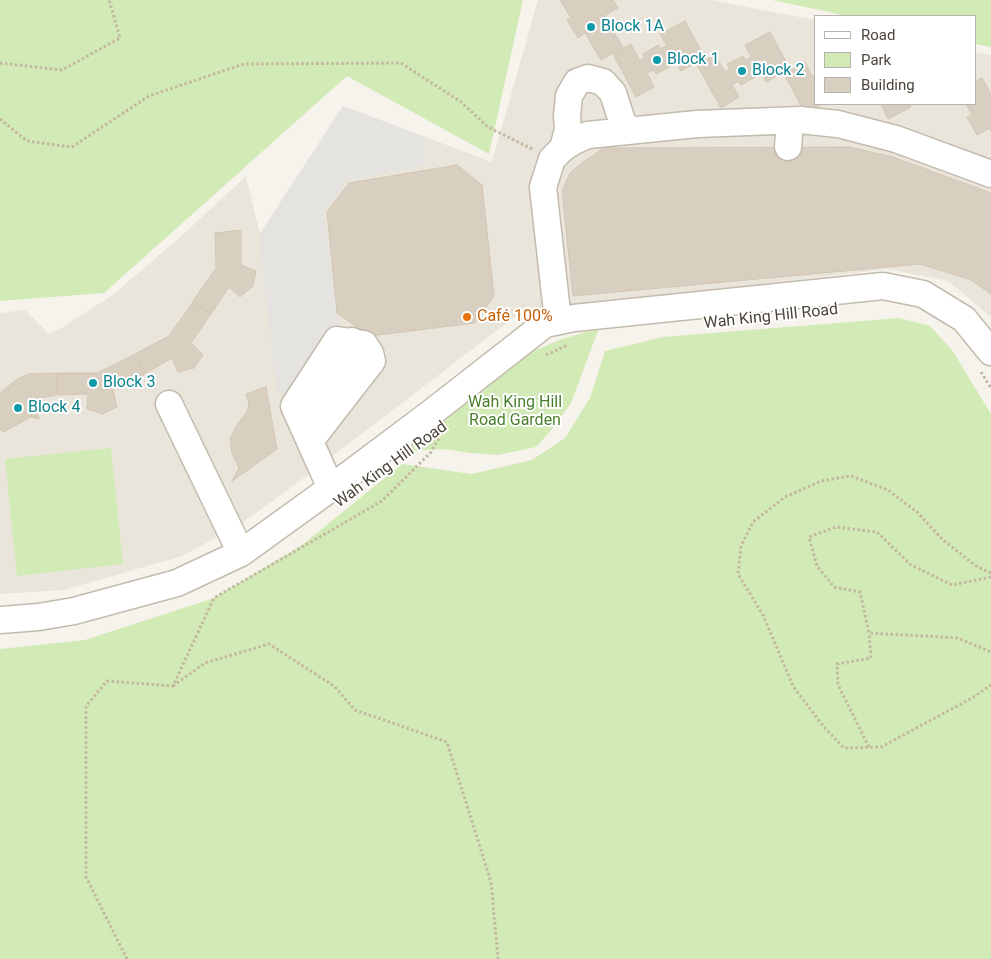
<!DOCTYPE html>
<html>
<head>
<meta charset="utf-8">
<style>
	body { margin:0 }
	#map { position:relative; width:991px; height:959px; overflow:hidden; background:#f6f3ec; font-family:Roboto,sans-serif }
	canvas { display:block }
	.legend { position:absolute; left:814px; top:15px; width:162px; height:90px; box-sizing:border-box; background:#fff; border:1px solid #b7b4b0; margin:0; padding:6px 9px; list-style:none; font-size:15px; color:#4b4439 }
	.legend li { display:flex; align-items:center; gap:10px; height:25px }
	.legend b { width:25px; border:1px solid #b7b4b0 }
</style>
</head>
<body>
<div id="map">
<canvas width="991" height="959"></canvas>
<ul class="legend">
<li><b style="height:6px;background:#fff"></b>Road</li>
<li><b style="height:14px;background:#d2eab5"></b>Park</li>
<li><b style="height:14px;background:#d8cfc1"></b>Building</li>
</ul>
</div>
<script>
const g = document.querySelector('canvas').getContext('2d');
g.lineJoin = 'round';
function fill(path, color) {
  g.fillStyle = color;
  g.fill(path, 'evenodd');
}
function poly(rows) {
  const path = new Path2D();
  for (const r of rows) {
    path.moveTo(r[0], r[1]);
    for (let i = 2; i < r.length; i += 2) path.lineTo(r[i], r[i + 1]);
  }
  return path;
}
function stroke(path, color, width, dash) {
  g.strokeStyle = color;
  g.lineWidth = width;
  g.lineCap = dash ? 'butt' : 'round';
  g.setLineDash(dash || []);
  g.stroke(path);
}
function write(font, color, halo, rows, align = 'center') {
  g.font = font + ' Roboto,sans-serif';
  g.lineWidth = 4;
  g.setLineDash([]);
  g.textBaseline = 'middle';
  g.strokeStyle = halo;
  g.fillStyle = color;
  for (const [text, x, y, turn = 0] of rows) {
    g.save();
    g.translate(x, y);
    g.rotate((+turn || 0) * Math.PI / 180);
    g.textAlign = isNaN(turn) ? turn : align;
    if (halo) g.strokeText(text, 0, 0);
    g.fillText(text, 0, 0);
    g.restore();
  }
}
fill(poly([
	[538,0,711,0,815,20,815,104,975,104,975,52,991,55,991,317,948,281,888,269,557,309,516,316,288,490,236,527,182,556,64,590,0,594,0,313,25,310,49,334,63,327,114,294,187,231,246,176,260,234,343,106,492,162]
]), '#eae5da');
fill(poly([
	[0,0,523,0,489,154,347,76,104,293,0,301],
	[772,0,991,0,991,47,975,44,975,16,848,16],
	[899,318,930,326,952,350,991,414,991,959,0,959,0,649,85,640,214,598,302,545,402,464,472,474,532,460,565,438,590,398,605,351,663,337],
	[599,328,571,403,554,427,536,447,498,455,471,453,442,449,414,451,402,457,394,450,534,351,559,340],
	[111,448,123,564,17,576,5,459]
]), '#d2eab5');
fill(poly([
	[343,106,425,137,424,165,348,180,323,214,340,327,292,393,277,393,259,235]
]), '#e5e3e0');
const building = poly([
	[560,0,613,0,618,8,604,16,623,47,601,60,585,33,578,38,567,20,571,18,560,0],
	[685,21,705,58,681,71,674,58,668,62,671,66,656,74,654,70,647,73,654,87,636,97,613,54,631,44,640,61,645,58,643,54,658,45,660,49,667,46,660,34,685,21],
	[770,32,790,69,766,82,759,69,753,72,755,77,741,85,738,81,732,85,739,97,721,108,697,65,715,55,725,72,730,69,727,64,743,56,745,60,751,57,745,45,770,32],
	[805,62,812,76,815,75,815,104,822,104,805,113,784,74,805,62],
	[982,78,991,94,991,131,990,128,977,135,967,117,972,115,966,104,975,104,975,82,982,78],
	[881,104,909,104,911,107,888,119,881,104],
	[849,147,893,157,991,193,991,294,971,280,920,264,573,296,562,191,570,173,583,162,604,148,849,147],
	[457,165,482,185,494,296,475,323,370,336,337,313,327,212,349,183,457,165],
	[241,230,241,265,256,271,253,286,240,297,229,287,211,314,193,301,216,268,215,233,241,230],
	[193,302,211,314,191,343,203,355,194,368,178,372,172,358,144,374,135,354,169,336,193,302],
	[134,355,144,375,113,390,117,407,103,414,87,409,88,394,57,395,58,373,97,373,134,355],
	[57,373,56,395,35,399,39,419,31,417,3,432,0,429,0,393,16,380,28,374,57,373],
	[266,387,277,449,232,481,239,468,232,453,230,438,237,425,247,412,249,403,246,394,266,387]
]);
fill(building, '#d8cfc1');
stroke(building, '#d3c7b4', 1);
const minor = poly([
	[788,147,790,121],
	[563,148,568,130,567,116,569,96,577,82,588,78,603,82,613,93,623,124,626,127,634,130],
	[558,321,543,187,552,159,563,148,574,141,588,135,697,124,800,120,838,124,896,139,991,174],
	[169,404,241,553],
	[310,415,353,351,352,341],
	[310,441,372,361,370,353,364,344,337,340,294,406,325,475,331,488],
	[0,620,39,617,74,611,177,583,241,553,331,488,431,413,545,324,574,318,883,286,923,294,964,319,991,352]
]);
stroke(minor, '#c2bbae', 29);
stroke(poly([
	[0,63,62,70,120,38,109,0],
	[0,119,27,141,72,147,149,96,244,64,401,63,461,102,488,127,532,149],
	[546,355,568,345],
	[981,372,991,388],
	[991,573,976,566,943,540,917,512,888,490,851,476,821,481,785,497,753,522,741,546,738,574,763,615,793,686,824,727,844,748,881,747,972,698,991,685],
	[991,577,952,585,911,565,877,532,836,527,809,537,817,566,834,587,860,592,869,633,958,638,991,652],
	[173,686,205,663,269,644,334,686,355,710,447,742,491,882,498,959],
	[869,747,838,685,837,664,871,658,869,633],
	[127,959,86,877,86,706,107,681,173,686,214,598,382,501,431,452,440,436]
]), '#c4b79f', 3, [2.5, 2.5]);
stroke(minor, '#fff', 26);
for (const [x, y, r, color] of [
	[591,27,5,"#0f9aa8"],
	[657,60,5,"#0f9aa8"],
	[742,71,5,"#0f9aa8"],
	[467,317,5,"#e8710a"],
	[93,383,5,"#0f9aa8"],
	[18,408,5,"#0f9aa8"]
]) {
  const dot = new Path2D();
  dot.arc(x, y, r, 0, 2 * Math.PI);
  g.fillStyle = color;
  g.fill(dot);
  stroke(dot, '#fff', 2);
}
write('16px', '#0d838f', '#fff', [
	["Block 1A",601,27],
	["Block 1",667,60],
	["Block 2",752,71],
	["Block 3",103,383],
	["Block 4",28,408]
], 'left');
write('16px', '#c56008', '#fff', [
	["Café 100%",477,317]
], 'left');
write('16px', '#4b4439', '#fff', [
	["Wah King Hill Road",771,317,-6],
	["Wah King Hill Road",391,465,-36]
]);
write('16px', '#4a7f2a', '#fff', [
	["Wah King Hill",515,403],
	["Road Garden",515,421]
]);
</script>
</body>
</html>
